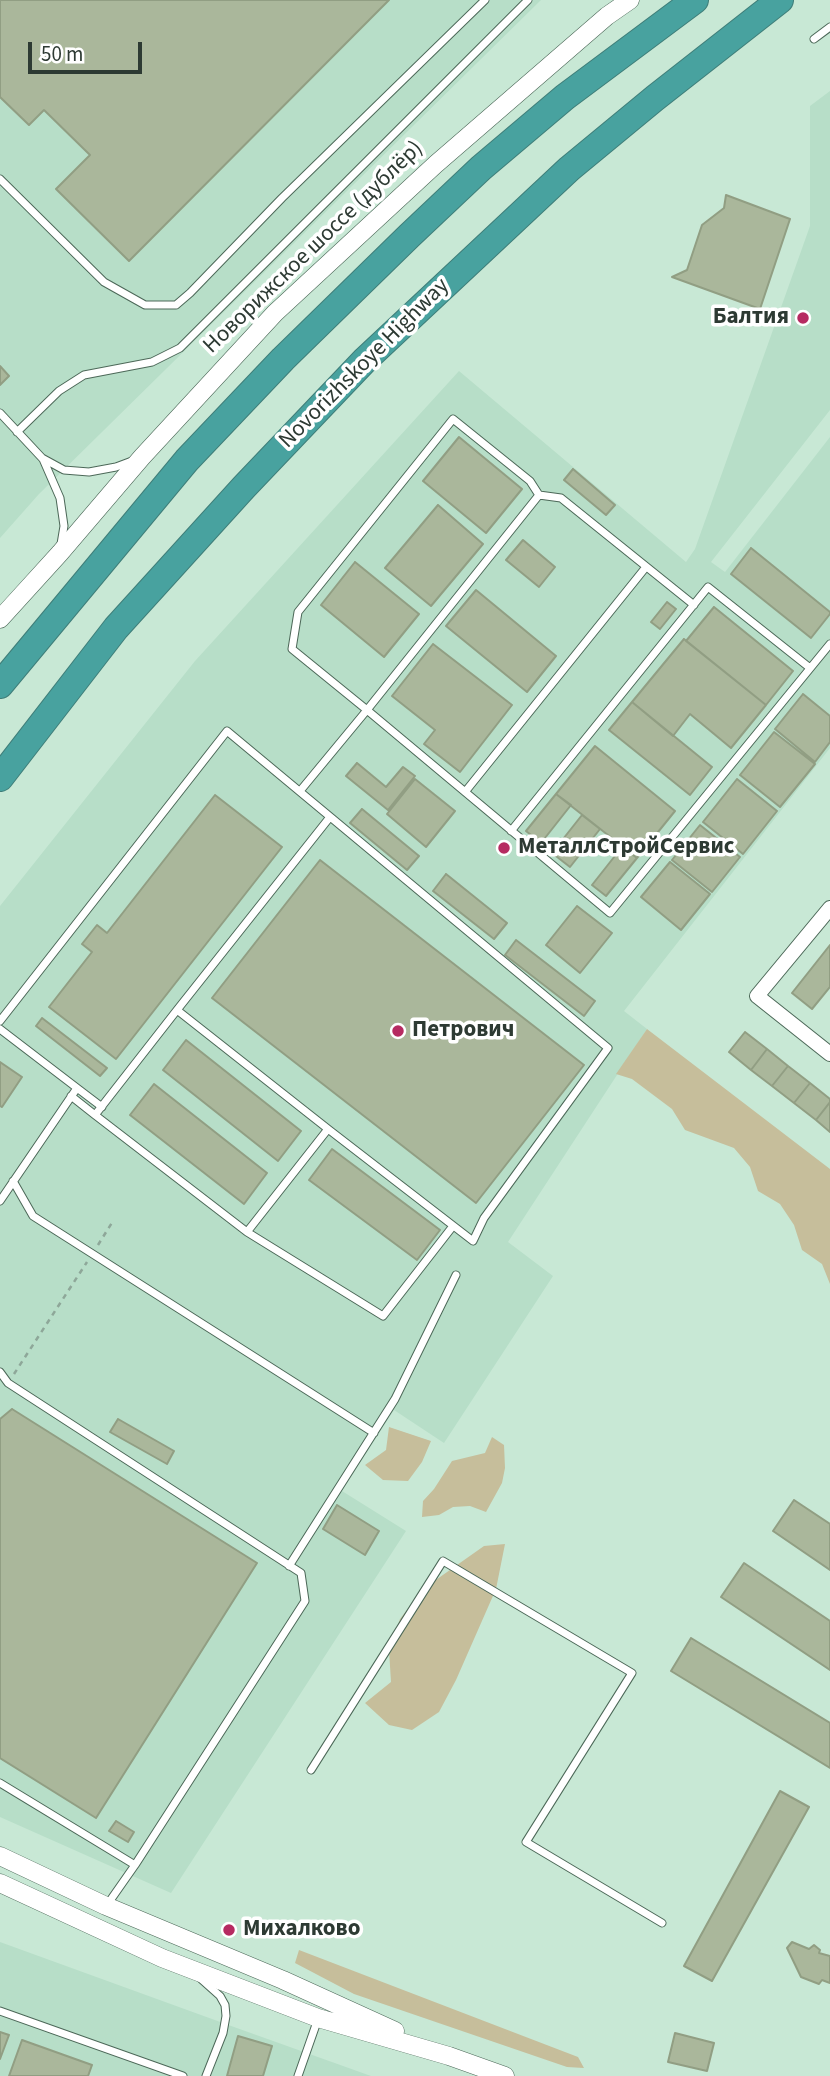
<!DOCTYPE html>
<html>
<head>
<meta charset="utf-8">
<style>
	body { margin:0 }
	#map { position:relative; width:830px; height:2076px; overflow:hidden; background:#c8e8d5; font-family:"Source Sans 3",sans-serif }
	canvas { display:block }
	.scale { position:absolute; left:28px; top:42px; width:114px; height:32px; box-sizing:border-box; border:4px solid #2d3a33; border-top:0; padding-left:9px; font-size:21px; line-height:24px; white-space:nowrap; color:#2d3a33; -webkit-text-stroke:5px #fff; paint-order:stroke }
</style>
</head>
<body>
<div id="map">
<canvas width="830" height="2076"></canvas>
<div class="scale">50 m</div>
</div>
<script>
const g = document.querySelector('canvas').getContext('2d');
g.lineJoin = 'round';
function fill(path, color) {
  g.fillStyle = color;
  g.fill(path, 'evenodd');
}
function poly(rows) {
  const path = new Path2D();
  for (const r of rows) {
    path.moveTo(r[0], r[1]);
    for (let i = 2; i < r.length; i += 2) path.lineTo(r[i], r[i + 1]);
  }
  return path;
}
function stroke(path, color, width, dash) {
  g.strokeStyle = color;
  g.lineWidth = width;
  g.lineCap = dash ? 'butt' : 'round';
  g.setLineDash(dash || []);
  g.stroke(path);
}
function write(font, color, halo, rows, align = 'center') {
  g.font = font + ' "Source Sans 3",sans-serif';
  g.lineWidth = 7;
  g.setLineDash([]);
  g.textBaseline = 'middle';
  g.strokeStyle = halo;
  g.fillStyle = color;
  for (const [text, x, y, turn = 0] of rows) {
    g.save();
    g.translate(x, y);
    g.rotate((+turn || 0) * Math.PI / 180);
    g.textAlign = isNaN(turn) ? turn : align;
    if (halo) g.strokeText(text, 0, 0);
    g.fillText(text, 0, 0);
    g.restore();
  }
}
fill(poly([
	[0,0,541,0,39,494,0,538],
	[830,91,830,410,711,562,725,572,830,437,830,748,624,1011,647,1029,508,1242,553,1276,444,1443,394,1410,342,1491,406,1531,171,1893,0,1817,0,906,195,661,459,371,686,562,695,549,810,226,810,106],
	[0,1942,234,2027,371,2076,0,2076]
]), '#b7dec8');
fill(poly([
	[647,1029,830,1169,830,1284,822,1264,802,1250,794,1225,780,1204,758,1191,750,1167,734,1148,685,1130,672,1109,632,1079,616,1074],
	[389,1427,431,1441,422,1462,408,1481,383,1480,365,1465,386,1450],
	[492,1437,504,1445,505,1468,502,1483,486,1512,470,1506,453,1507,439,1515,422,1517,423,1501,434,1489,452,1461,485,1453],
	[505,1544,496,1589,456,1680,439,1712,412,1730,389,1725,365,1703,391,1682,389,1650,400,1619,423,1589,484,1546],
	[299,1950,578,2057,584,2068,567,2067,354,1994,295,1963]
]), '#c6be9b');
const building = poly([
	[0,0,389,0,129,261,56,189,90,155,44,110,29,125,0,97,0,0],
	[726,195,790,219,760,309,672,277,687,270,702,225,724,208,726,195],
	[0,366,9,376,0,385,0,366],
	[459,437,522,489,486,533,423,481,459,437],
	[573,469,615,505,606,515,564,480,573,469],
	[438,505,483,544,431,606,385,568,438,505],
	[523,540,555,567,539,587,506,560,523,540],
	[751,548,830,612,830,614,811,638,731,574,751,548],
	[355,562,419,614,384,657,321,605,355,562],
	[476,590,556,656,527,692,446,626,476,590],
	[667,602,676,609,660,629,651,622,667,602],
	[714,607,793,671,766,705,686,641,714,607],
	[684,639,766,705,731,748,690,714,673,736,632,702,684,639],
	[433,644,512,705,460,772,424,744,435,730,392,696,433,644],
	[803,694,830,716,830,742,815,762,775,729,803,694],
	[632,702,712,767,690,795,609,730,632,702],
	[774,732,815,764,780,807,740,775,774,732],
	[595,746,675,811,637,858,556,794,595,746],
	[357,763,386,787,403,767,415,776,388,810,346,776,357,763],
	[415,779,455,811,426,847,387,814,415,779],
	[737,779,777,811,743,854,703,822,737,779],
	[556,794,571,805,541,843,526,831,556,794],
	[215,795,282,847,116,1059,49,1007,92,952,82,944,97,925,107,933,215,795],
	[362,809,419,856,407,870,350,823,362,809],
	[582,815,600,829,570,867,552,853,582,815],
	[700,825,740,857,712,892,672,860,700,825],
	[622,847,637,858,606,896,592,885,622,847],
	[320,860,584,1065,476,1203,212,998,320,860],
	[670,862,710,894,681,930,641,897,670,862],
	[446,874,507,923,494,939,433,891,446,874],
	[577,906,612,933,580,973,546,945,577,906],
	[516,940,595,1001,584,1016,505,955,516,940],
	[830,945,830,987,812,1009,792,993,830,945],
	[42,1018,107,1068,100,1076,36,1026,42,1018],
	[745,1032,767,1049,751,1070,729,1052,745,1032],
	[186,1040,301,1131,278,1161,163,1070,186,1040],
	[767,1049,788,1066,772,1086,751,1070,767,1049],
	[0,1062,22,1077,2,1107,0,1106,0,1062],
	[788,1066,810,1083,794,1103,772,1086,788,1066],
	[810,1083,830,1099,830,1102,816,1120,794,1103,810,1083],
	[154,1084,267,1173,244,1204,130,1115,154,1084],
	[830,1102,830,1132,816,1120,830,1102],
	[332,1149,440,1230,417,1260,309,1180,332,1149],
	[12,1409,257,1563,96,1818,0,1758,0,1419,12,1409],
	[118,1419,174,1451,167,1464,110,1432,118,1419],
	[794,1500,830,1524,830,1570,773,1531,794,1500],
	[337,1505,379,1531,365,1555,323,1529,337,1505],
	[744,1563,830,1621,830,1670,721,1597,744,1563],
	[691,1638,830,1723,830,1768,671,1671,691,1638],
	[780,1791,809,1807,712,1981,684,1966,780,1791],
	[116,1821,134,1832,128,1842,109,1831,116,1821],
	[792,1942,809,1949,814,1945,820,1950,819,1953,830,1956,830,1983,822,1980,819,1984,801,1977,787,1948,792,1942],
	[0,2032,9,2035,0,2059,0,2032],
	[675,2033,714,2043,707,2071,668,2062,675,2033],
	[238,2036,272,2046,263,2076,227,2076,238,2036],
	[22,2040,92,2065,88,2076,9,2076,22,2040]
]);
fill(building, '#aab79b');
stroke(building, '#919e83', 2);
const service = poly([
	[814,39,830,27],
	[0,179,104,282,145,305,176,305,190,293,282,198,485,0],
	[0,413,42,458,64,470,89,472,116,467,132,461],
	[17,432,59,391,84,375,152,362,180,348,528,0],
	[43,459,60,498,64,526,61,544],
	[539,495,530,481,453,419,298,612,292,649,367,710,539,495,561,498,694,605],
	[300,791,367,710,610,913,830,644],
	[465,792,646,567],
	[511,831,708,587,810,668],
	[177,1010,328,1129,247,1232,95,1115,177,1010,330,817],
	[0,1021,227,731,608,1048,484,1218,473,1241,328,1129],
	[0,1029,77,1088,0,1201],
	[77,1088,102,1107],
	[71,1096,95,1115],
	[13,1181,33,1216,374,1433],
	[247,1232,383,1316,453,1226],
	[0,1372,8,1383,301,1573,305,1601,135,1865,0,1783],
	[289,1566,395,1399,456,1275],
	[311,1770,443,1561,632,1673,526,1842,662,1923],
	[107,1905,135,1865],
	[201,1979,220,1996,225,2005,226,2016,223,2033,206,2076],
	[0,2011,183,2076],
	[298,2076,318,2019]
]);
const minor = poly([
	[830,908,757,996,830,1054]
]);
const tertiary = poly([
	[0,619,60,553,142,457,275,313,436,164,607,16,630,0],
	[0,1856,106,1906,283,1980,395,2031],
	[0,1883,162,1958,318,2018,449,2056,505,2076]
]);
const motorway = poly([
	[0,685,187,460,283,359,409,236,481,168,565,97,695,0],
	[0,778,116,628,244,487,365,360,569,169,655,98,780,0]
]);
stroke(service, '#4c6858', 9);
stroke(minor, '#4c6858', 16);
stroke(tertiary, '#4c6858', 19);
stroke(motorway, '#3f7e79', 28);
stroke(poly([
	[98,1245,113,1221],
	[14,1374,87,1262]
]), '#8ea799', 2.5, [5, 5]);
stroke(service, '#fff', 7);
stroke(minor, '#fff', 14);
stroke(tertiary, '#fff', 18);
stroke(motorway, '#48a29f', 26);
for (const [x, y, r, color] of [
	[803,318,7,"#b62a61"],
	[504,848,7,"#b62a61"],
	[398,1031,7,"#b62a61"],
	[229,1930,7,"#b62a61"]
]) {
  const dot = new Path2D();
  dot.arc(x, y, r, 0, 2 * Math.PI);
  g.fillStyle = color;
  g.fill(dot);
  stroke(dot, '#fff', 2.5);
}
write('23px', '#2d3a33', '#fff', [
	["Новорижское шоссе (дублёр)",314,248,-44],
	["Novorizhskoye Highway",365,364,-45]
]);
write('bold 23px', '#2d3a33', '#fff', [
	["Балтия",789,318,"right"],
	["МеталлСтройСервис",518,848],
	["Петрович",412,1031],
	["Михалково",243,1930]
], 'left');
</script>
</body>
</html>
